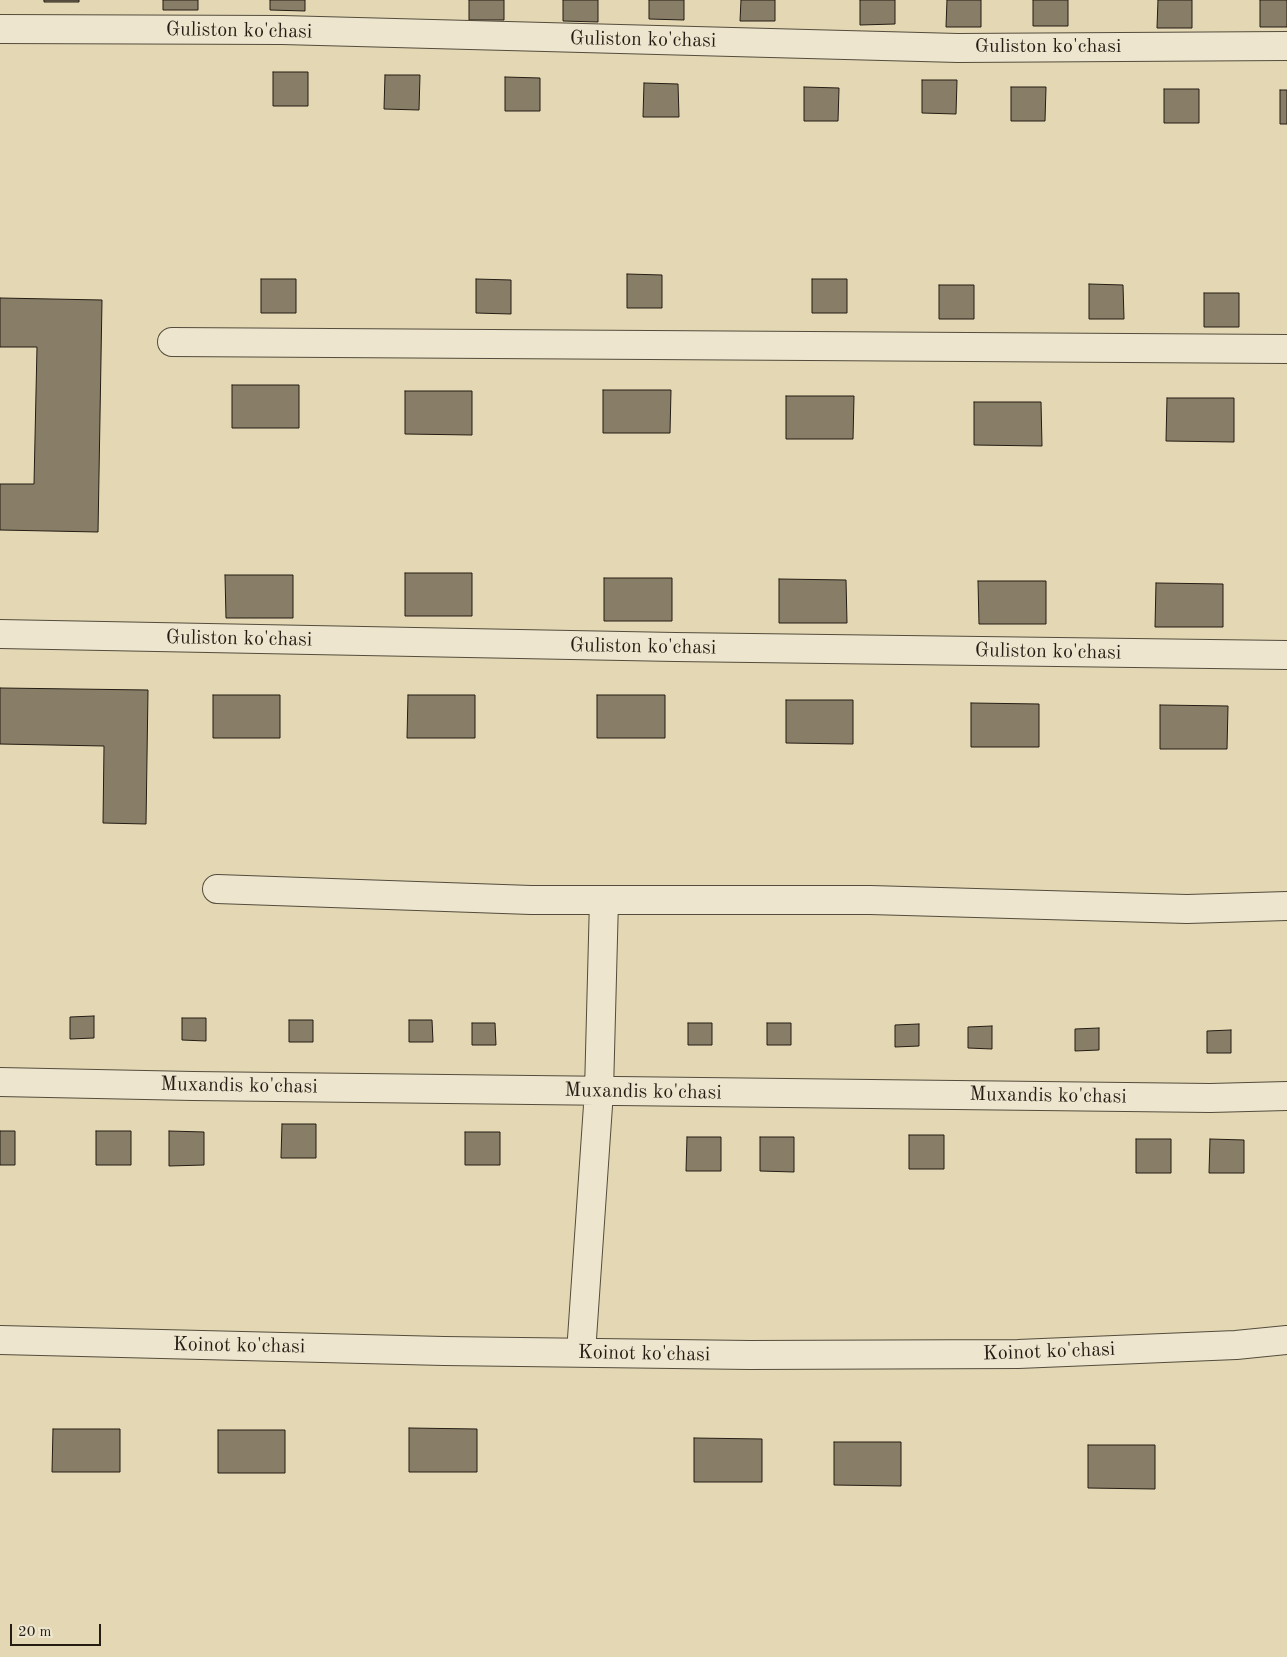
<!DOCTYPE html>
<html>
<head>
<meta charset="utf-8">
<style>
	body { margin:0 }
	#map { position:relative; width:1287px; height:1657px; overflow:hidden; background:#e3d7b4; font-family:"Old Standard TT",serif }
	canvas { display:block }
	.scale { position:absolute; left:10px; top:1624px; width:91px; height:22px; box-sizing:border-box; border:2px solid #251d14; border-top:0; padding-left:6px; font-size:15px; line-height:18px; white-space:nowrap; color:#251d14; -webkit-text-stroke:4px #ede5ce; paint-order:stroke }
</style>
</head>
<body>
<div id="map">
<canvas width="1287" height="1657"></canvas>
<div class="scale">20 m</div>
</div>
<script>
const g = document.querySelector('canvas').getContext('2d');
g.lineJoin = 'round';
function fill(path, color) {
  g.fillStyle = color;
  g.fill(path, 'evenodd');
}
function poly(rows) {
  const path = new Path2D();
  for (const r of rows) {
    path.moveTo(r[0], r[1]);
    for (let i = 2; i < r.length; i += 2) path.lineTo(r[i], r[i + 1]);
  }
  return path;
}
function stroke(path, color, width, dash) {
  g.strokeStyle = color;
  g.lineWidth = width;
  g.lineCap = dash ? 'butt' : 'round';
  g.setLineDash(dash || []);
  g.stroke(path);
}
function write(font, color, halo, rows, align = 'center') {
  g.font = font + ' "Old Standard TT",serif';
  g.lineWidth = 5;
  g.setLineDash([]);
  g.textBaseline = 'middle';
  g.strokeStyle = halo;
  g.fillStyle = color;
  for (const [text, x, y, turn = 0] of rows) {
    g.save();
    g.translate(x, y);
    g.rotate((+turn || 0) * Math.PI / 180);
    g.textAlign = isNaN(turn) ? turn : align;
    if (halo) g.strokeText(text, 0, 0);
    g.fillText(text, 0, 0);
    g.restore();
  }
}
const building = poly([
	[44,0,79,0,79,2,44,2,44,0],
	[163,0,198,0,198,10,163,10,163,0],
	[270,0,305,0,305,11,270,10,270,0],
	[469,0,504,0,504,20,469,20,469,0],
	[563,0,598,0,598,22,563,21,563,0],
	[649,0,684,0,684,20,649,19,649,0],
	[741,0,775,0,775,21,740,21,741,0],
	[860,0,895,0,895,24,860,25,860,0],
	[947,0,981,0,981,27,946,27,947,0],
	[1033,0,1068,0,1068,26,1033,26,1033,0],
	[1158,0,1192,0,1192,28,1157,28,1158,0],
	[1260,0,1287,0,1287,27,1260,27,1260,0],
	[273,72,308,72,308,106,273,106,273,72],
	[385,75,420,75,419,110,384,109,385,75],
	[505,77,540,78,540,111,505,111,505,77],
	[922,80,957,80,956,114,922,113,922,80],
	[644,83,678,84,679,117,643,117,644,83],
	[804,87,839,88,838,121,804,121,804,87],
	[1011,87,1046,87,1045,121,1011,121,1011,87],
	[1164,89,1199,89,1199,123,1164,123,1164,89],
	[1280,90,1287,90,1287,124,1280,124,1280,90],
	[627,274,662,275,662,308,627,308,627,274],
	[261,279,296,279,296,313,261,313,261,279],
	[476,279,511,280,511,314,476,313,476,279],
	[812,279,847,279,847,313,812,313,812,279],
	[1089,284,1123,285,1124,319,1089,319,1089,284],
	[939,285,974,285,974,319,939,319,939,285],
	[1204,293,1239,293,1239,327,1204,327,1204,293],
	[0,298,102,300,98,532,0,530,0,484,34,484,37,347,0,347,0,298],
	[232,385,299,385,299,428,232,428,232,385],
	[603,390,671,390,670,433,603,433,603,390],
	[405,391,472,391,472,435,405,434,405,391],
	[786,396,854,396,853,439,786,439,786,396],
	[1167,398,1234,398,1234,442,1166,441,1167,398],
	[974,402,1041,402,1042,446,974,445,974,402],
	[405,573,472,573,472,616,405,616,405,573],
	[225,575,293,575,293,618,226,618,225,575],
	[604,578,672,578,672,621,604,621,604,578],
	[779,579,846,580,847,623,779,623,779,579],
	[978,581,1046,581,1046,624,979,624,978,581],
	[1156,583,1223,584,1223,627,1155,627,1156,583],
	[0,688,148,690,146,824,103,823,104,746,0,744,0,688],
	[213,695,280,695,280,738,213,738,213,695],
	[408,695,475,695,475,738,407,738,408,695],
	[597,695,665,695,665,738,597,738,597,695],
	[786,700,853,700,853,744,786,743,786,700],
	[971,703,1039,704,1039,747,971,747,971,703],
	[1160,705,1228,706,1227,749,1160,749,1160,705],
	[94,1016,94,1038,70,1039,70,1017,94,1016],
	[182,1018,206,1018,206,1041,182,1040,182,1018],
	[289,1020,313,1020,313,1042,289,1042,289,1020],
	[409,1020,432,1020,433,1042,409,1042,409,1020],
	[472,1023,495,1023,496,1045,472,1045,472,1023],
	[688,1023,712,1023,712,1045,688,1045,688,1023],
	[767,1023,791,1023,791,1045,767,1045,767,1023],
	[919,1024,919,1046,895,1047,895,1025,919,1024],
	[992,1026,992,1049,968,1048,968,1027,992,1026],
	[1099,1028,1099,1050,1075,1051,1075,1029,1099,1028],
	[1231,1030,1231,1053,1207,1053,1207,1031,1231,1030],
	[282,1124,316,1124,316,1158,281,1158,282,1124],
	[0,1131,15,1131,15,1165,0,1165,0,1131],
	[96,1131,131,1131,131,1165,96,1165,96,1131],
	[169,1131,204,1132,204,1165,169,1166,169,1131],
	[465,1132,500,1132,500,1165,465,1165,465,1132],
	[909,1135,944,1135,944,1169,909,1169,909,1135],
	[687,1137,721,1137,721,1171,686,1171,687,1137],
	[760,1137,794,1137,794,1172,760,1171,760,1137],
	[1136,1139,1171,1139,1171,1173,1136,1173,1136,1139],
	[1210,1139,1244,1140,1244,1173,1209,1173,1210,1139],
	[409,1428,477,1429,477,1472,409,1472,409,1428],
	[53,1429,120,1429,120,1472,52,1472,53,1429],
	[218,1430,285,1430,285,1473,218,1473,218,1430],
	[694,1438,762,1439,762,1482,694,1482,694,1438],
	[834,1442,901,1442,901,1486,834,1485,834,1442],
	[1088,1445,1155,1445,1155,1489,1088,1488,1088,1445]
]);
fill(building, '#887e67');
stroke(building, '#251d14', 1);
const minor = poly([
	[0,29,282,30,958,48,1287,46],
	[172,342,1287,349],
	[0,634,675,647,1287,655],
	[217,889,531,900,870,900,1187,909,1287,906],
	[0,1082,193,1086,1210,1098,1287,1096],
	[0,1340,444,1351,750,1355,1018,1354,1236,1345,1287,1340],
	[581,1353,599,1091,604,900]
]);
stroke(minor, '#544c3c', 30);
stroke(minor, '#ede5ce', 28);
write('20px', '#251d14', '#ede5ce', [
	["Guliston ko'chasi",239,31,1],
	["Guliston ko'chasi",643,40,1],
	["Guliston ko'chasi",1048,47],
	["Guliston ko'chasi",239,639,1],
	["Guliston ko'chasi",643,647,1],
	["Guliston ko'chasi",1048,652,1],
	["Muxandis ko'chasi",239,1086,1],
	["Muxandis ko'chasi",643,1092,1],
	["Muxandis ko'chasi",1048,1096,1],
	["Koinot ko'chasi",239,1346,1],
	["Koinot ko'chasi",1049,1352,-2],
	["Koinot ko'chasi",644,1354,1]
]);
</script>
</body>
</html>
